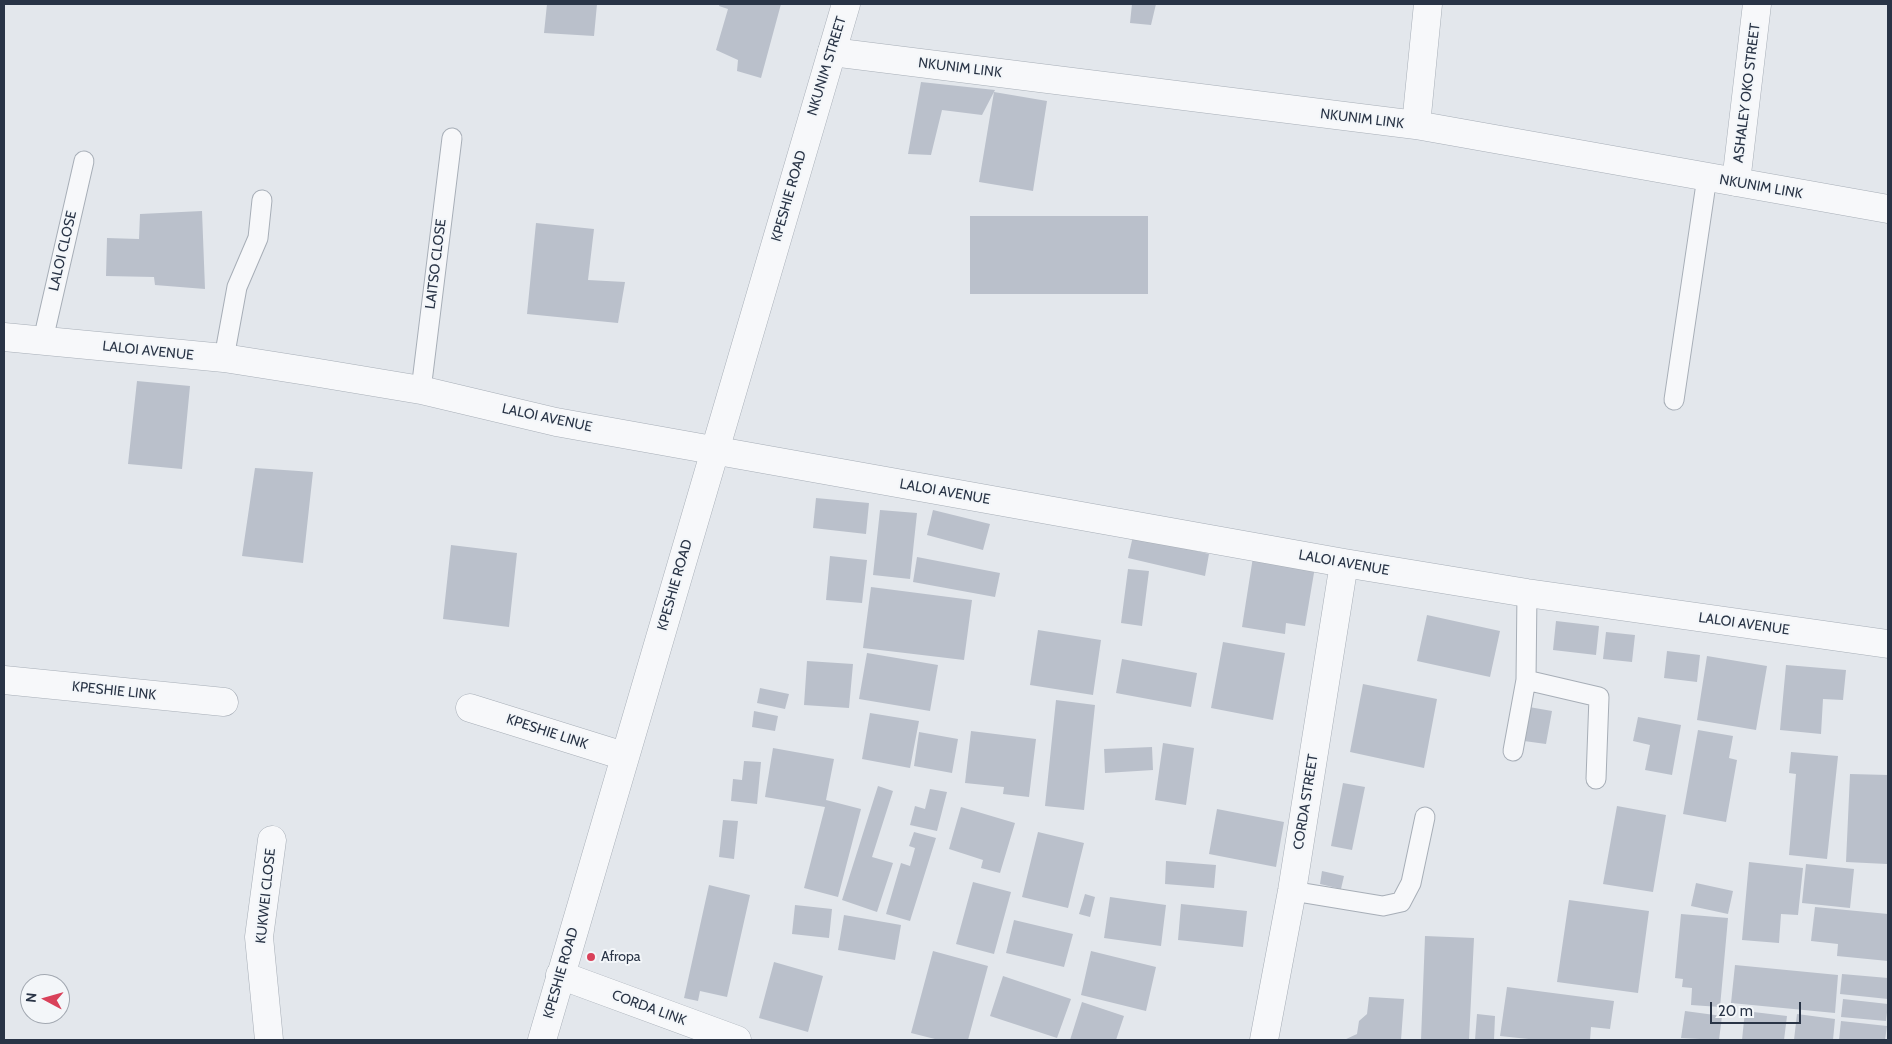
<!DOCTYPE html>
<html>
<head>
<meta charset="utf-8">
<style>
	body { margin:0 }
	#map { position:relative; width:1892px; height:1044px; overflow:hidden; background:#e3e7ec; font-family:Cabin,sans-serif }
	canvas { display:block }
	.frame { position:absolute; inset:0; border:5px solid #293446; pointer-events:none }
	.north { position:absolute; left:20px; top:974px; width:50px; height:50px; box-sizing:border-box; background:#f3f6f9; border:1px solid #a2a8b1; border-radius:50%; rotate:276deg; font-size:14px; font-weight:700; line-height:20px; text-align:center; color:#293446 }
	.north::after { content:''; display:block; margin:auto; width:18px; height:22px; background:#d9415a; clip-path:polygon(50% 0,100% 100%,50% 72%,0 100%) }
	.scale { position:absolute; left:1710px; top:1002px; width:91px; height:22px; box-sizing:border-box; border:2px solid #293446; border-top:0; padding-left:6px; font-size:15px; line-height:18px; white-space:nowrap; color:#293446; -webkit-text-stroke:4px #f3f6f9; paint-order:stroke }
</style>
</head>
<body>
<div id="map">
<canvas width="1892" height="1044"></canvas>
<div class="frame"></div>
<div class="north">N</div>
<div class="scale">20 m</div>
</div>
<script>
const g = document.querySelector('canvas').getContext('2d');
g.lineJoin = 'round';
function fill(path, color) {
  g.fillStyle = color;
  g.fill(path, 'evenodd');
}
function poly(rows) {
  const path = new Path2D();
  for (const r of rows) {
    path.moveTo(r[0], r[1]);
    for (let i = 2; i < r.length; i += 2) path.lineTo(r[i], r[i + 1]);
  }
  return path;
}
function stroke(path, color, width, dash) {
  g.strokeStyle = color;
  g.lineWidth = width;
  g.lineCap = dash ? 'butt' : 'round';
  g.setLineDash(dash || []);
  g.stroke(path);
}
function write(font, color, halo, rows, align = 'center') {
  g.font = font + ' Cabin,sans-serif';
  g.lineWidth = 4;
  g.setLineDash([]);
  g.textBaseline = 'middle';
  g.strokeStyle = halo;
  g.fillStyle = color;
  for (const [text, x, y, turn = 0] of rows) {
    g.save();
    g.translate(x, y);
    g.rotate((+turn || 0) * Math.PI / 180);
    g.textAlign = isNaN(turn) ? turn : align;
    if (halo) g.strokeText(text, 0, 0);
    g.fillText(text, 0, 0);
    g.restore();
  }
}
fill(poly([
	[547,4,597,4,594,36,544,33],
	[720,4,781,4,761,78,737,71,738,60,716,50,728,9,719,6],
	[1132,4,1156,4,1151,25,1130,23],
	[921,82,995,90,982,115,942,110,931,155,908,154],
	[994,92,1047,101,1033,191,979,182],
	[202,211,205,289,155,285,154,277,106,276,107,238,139,239,140,214],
	[970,216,1148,216,1148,294,970,294],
	[536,223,594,229,588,280,625,282,618,323,527,314],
	[137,381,190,386,182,469,128,464],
	[255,468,313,472,303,563,242,556],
	[816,498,869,503,866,534,813,528],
	[880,510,917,513,910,579,873,575],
	[933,510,990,524,983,550,927,535],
	[1133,536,1209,554,1205,576,1128,558],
	[451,545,517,553,509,627,443,619],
	[830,556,867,560,862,603,826,600],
	[917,557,1000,573,995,597,913,582],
	[1253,557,1315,567,1305,626,1286,623,1285,634,1242,627],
	[1128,569,1149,571,1142,626,1121,623],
	[871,587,972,600,964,660,863,648],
	[1427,615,1500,631,1490,677,1417,661],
	[1556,621,1599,626,1596,655,1553,650],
	[1038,630,1101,640,1093,695,1030,685],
	[1606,632,1635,635,1632,662,1603,659],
	[1223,642,1285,653,1273,720,1211,708],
	[1667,651,1700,655,1697,682,1664,678],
	[867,653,938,665,930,711,859,699],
	[1707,656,1767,666,1756,730,1697,720],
	[1122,659,1197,673,1191,707,1116,693],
	[807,661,853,664,849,708,804,705],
	[1786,665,1846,670,1843,700,1823,699,1821,734,1780,730],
	[1363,684,1437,699,1424,768,1350,752],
	[760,688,789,694,785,709,757,703],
	[1056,700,1095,705,1084,810,1045,806],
	[1529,707,1552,711,1546,744,1524,741],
	[754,711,778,716,775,731,752,727],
	[870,713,919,721,910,768,862,759],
	[1638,717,1681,725,1672,775,1645,770,1650,745,1633,741],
	[1698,730,1733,736,1729,758,1737,760,1726,822,1683,814],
	[971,731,1036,739,1029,797,1003,794,1004,787,965,783],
	[919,732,958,739,952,773,914,766],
	[1163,743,1194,748,1186,805,1155,800],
	[1152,747,1153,770,1105,773,1104,749],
	[773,748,834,759,826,800,861,809,838,897,804,888,825,807,765,797],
	[1791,752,1838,756,1827,859,1789,855,1796,774,1789,773],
	[744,761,761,762,757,804,731,801,733,779,742,780],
	[1850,774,1888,775,1887,864,1846,862],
	[1343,783,1365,787,1352,850,1331,846],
	[878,786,893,791,872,857,893,863,877,912,842,900],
	[930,789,947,792,937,831,910,825,915,806,925,809],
	[1617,806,1666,815,1653,892,1603,884],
	[961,807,1015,823,1000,873,981,868,983,860,949,849],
	[1217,809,1284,822,1276,867,1209,854],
	[723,820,738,821,734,859,719,857],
	[914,832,936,838,910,921,886,914,901,863,910,866,915,848,909,846],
	[1038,832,1084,843,1068,908,1022,897],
	[1166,861,1216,865,1214,888,1165,884],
	[1749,862,1803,868,1798,915,1781,914,1779,943,1742,940],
	[1806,864,1854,869,1850,908,1802,903],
	[1322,871,1344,876,1341,889,1320,884],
	[973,882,1011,892,994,954,956,944],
	[1696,883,1733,891,1728,914,1691,906],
	[709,885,750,895,727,997,700,991,698,1001,684,998],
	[1085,894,1095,897,1090,917,1079,914],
	[1110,897,1166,905,1161,946,1104,938],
	[1569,900,1649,911,1638,993,1557,982],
	[1181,904,1247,911,1243,947,1178,940],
	[795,905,832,909,829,938,792,934],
	[1815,907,1888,914,1888,961,1837,956,1838,944,1811,941],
	[1681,914,1728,918,1720,1007,1691,1005,1692,988,1682,987,1683,979,1675,978],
	[844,915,901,925,895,960,838,950],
	[1014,920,1073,934,1064,967,1006,953],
	[1425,936,1474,938,1469,1040,1421,1040],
	[933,951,988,966,968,1040,939,1040,911,1033],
	[1091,951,1156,967,1146,1011,1081,995],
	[774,962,823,976,808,1032,759,1018],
	[1735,965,1838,975,1835,1013,1731,1003],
	[1842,974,1888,978,1888,999,1840,994],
	[1003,976,1071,999,1057,1038,990,1016],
	[1507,987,1614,1001,1610,1029,1591,1027,1590,1040,1538,1040,1500,1036],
	[1369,997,1404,999,1401,1040,1344,1040,1357,1034,1359,1021,1367,1014],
	[1843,999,1888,1004,1886,1021,1841,1017],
	[1082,1002,1124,1016,1116,1040,1070,1040],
	[1685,1011,1722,1016,1719,1040,1681,1038],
	[1745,1011,1787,1016,1784,1040,1742,1040],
	[1477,1014,1495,1016,1494,1040,1475,1040],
	[1797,1014,1835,1019,1833,1040,1794,1040],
	[1841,1021,1887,1026,1885,1040,1839,1040]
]), '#bac0cb');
const service = poly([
	[43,340,84,161],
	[224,358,237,287,258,238,262,200],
	[421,390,452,138],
	[1674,400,1707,177],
	[1526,680,1599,697,1596,779],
	[1513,751,1526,680,1527,593],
	[1292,891,1383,906,1401,902,1411,883,1425,817]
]);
const minor = poly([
	[832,52,1416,125,1888,209],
	[1416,125,1428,4],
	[1736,182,1757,4],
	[4,337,224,358,313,372,421,390,556,422,1344,563,1527,593,1888,644],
	[4,680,224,702],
	[470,708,624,756],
	[560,975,737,1040],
	[269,1040,259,937,272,840],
	[1264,1040,1292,891,1344,563]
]);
const tertiary = poly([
	[542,1040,846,4]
]);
stroke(service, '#a7aeb7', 21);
stroke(minor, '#a7aeb7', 29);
stroke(tertiary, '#a7aeb7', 29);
stroke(service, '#f7f8fa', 19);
stroke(minor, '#f7f8fa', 28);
stroke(tertiary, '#f7f8fa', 28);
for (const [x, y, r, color] of [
	[591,957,5,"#d9415a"]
]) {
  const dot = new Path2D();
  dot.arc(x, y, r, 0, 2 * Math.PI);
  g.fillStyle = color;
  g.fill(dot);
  stroke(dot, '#f3f6f9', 2);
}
write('14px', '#293446', '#f3f6f9', [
	["NKUNIM STREET",827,66,-73],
	["NKUNIM LINK",960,68,7],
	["ASHALEY OKO STREET",1747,93,-83],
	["NKUNIM LINK",1362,119,7],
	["NKUNIM LINK",1761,187,10],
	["KPESHIE ROAD",789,196,-74],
	["LALOI CLOSE",63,251,-77],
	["LAITSO CLOSE",436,264,-83],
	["LALOI AVENUE",148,351,6],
	["LALOI AVENUE",547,418,12],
	["LALOI AVENUE",945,492,10],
	["LALOI AVENUE",1344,563,10],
	["KPESHIE ROAD",675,585,-74],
	["LALOI AVENUE",1744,624,8],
	["KPESHIE LINK",114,691,6],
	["KPESHIE LINK",547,732,18],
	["CORDA STREET",1306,802,-81],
	["KUKWEI CLOSE",266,896,-84],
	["KPESHIE ROAD",561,973,-74],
	["CORDA LINK",649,1008,20]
]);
write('14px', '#293446', '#f3f6f9', [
	["Afropa",601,957]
], 'left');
</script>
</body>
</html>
